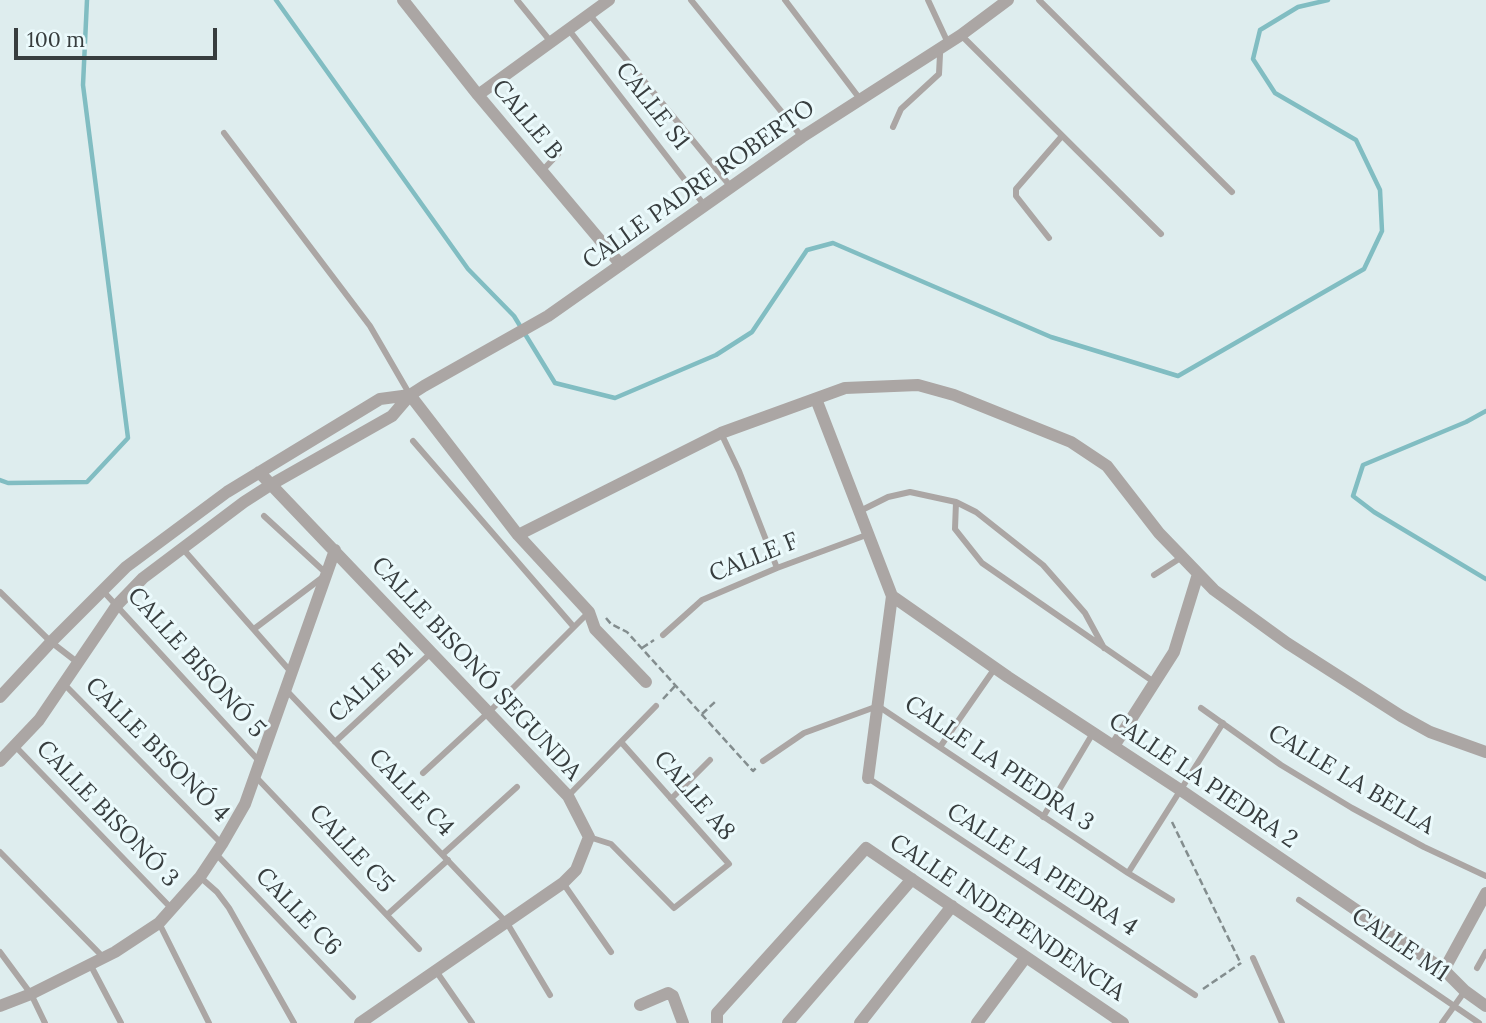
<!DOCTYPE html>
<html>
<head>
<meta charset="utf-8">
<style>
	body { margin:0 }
	#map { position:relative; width:1486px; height:1023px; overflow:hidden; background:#deedee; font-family:Lora,serif }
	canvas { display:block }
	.scale { position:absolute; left:14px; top:28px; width:203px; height:32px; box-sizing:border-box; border:4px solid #373d3e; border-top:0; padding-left:9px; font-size:21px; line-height:24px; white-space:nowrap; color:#373d3e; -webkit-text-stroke:5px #ebfafc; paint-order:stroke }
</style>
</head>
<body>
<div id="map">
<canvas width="1486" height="1023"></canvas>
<div class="scale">100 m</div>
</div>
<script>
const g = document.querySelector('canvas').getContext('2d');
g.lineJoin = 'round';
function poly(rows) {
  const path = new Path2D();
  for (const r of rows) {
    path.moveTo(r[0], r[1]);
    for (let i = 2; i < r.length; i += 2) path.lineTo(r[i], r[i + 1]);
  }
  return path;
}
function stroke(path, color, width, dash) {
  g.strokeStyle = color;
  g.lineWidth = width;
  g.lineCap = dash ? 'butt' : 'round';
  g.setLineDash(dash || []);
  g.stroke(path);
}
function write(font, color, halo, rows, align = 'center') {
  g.font = font + ' Lora,serif';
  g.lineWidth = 6;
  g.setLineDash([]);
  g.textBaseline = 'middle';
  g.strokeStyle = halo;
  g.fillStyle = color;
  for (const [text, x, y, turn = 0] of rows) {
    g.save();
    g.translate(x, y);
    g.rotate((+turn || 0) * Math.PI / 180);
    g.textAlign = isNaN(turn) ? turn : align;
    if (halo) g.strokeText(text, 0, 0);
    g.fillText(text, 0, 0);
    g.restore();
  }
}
stroke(poly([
	[276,0,468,269,514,316,555,383,615,398,716,355,752,332,807,250,833,243,1051,337,1178,376,1364,269,1382,231,1380,190,1356,140,1275,93,1253,59,1260,30,1298,7,1328,0],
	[1486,411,1466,422,1363,465,1353,496,1374,512,1486,579],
	[0,480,8,483,87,482,128,438,83,85,87,0]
]), '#81bdc2', 4.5);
stroke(poly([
	[606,618,611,624,627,632,753,771,756,768],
	[642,648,654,640],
	[663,699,675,686],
	[702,714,717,700],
	[1172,822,1241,964],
	[1203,989,1241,963]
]), '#838d8e', 2.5, [7, 3.5]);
stroke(poly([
	[517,0,551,42],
	[691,0,802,137],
	[785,0,860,99],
	[928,0,948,43],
	[1039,0,1232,192],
	[589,14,731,187],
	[569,30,705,206],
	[961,35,1161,234],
	[893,127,901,109,939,74,940,54,938,50],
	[224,133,370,326,410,395],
	[542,171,558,154],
	[1049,238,1016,196,1016,189,1062,136],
	[721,433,739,471,777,568],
	[413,441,573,626],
	[956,502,955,529,982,563,1154,682],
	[860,511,888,497,910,492,956,502,976,512,1043,565,1085,613,1104,648],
	[183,549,291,672],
	[1154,575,1182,557],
	[103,591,259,761],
	[0,592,51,642,77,662],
	[254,629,327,574,264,516],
	[663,635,702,600,777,568,869,534],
	[64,684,221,843],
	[287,691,507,923,550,995],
	[1201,708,1281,765,1352,808,1424,847,1486,876],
	[335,742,432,652],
	[15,746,172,909],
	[940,747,995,668],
	[763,761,804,733,878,706,1128,873,1172,900],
	[423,773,489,712,589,612],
	[255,776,419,949],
	[868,778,1195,995],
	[568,796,656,706],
	[671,799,710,760],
	[1043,817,1093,733],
	[589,837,611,844,674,908,729,864,621,742],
	[0,852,103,957],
	[216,854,353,997],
	[443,854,517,787],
	[1128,873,1223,723],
	[200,877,217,892,229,908,294,1023],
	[563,883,611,952],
	[1299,900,1479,1023],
	[387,915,448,860],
	[159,923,209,1023],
	[0,952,31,994,45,1023],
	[1253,958,1282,1023],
	[90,964,121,1023],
	[1477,968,1486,952],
	[436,971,472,1023],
	[1442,1023,1465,991]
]), '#aba6a4', 6);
stroke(poly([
	[403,0,478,95,621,265],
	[478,95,609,0],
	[410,395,518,535,589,612,595,629,646,682],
	[816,399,892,596,868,778],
	[259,472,568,796,589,837,576,870,563,883,360,1023],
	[518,535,721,433,845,388,918,385,954,395,1071,442,1107,466,1159,533,1214,590,1287,643,1401,716,1430,732,1486,752],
	[892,596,1008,677,1182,791,1444,970,1465,991,1486,1006],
	[0,697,51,642,126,567,227,492,380,399,410,395],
	[1114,746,1174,652,1198,574],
	[0,761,39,720,117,605,143,578,244,502,272,484,392,416,410,395,424,386,548,316,802,137,961,35,1008,0],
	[1444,970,1486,893],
	[640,1005,668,993,673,996,683,1023],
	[0,1006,31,994,115,952,159,923,200,877,222,844,245,804,335,550],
	[717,1023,717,1013,866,848,1123,1023],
	[788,1023,912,879],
	[860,1023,952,906],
	[977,1023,1026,957]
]), '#aba6a4', 12);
write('24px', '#373d3e', '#ebfafc', [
	["CALLE S1",652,106,52],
	["CALLE B",527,120,50],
	["CALLE PADRE ROBERTO",699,185,-35],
	["CALLE F",754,558,-22],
	["CALLE BISONÓ 5",196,663,48],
	["CALLE BISONÓ SEGUNDA",476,669,47],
	["CALLE B1",371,683,-43],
	["CALLE BISONÓ 4",157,750,45],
	["CALLE LA PIEDRA 3",999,764,34],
	["CALLE LA BELLA",1351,780,31],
	["CALLE LA PIEDRA 2",1203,781,34],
	["CALLE C4",411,793,46],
	["CALLE A8",694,796,49],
	["CALLE BISONÓ 3",107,814,46],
	["CALLE C5",351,849,47],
	["CALLE LA PIEDRA 4",1042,870,33],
	["CALLE C6",298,912,46],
	["CALLE INDEPENDENCIA",1007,918,34],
	["CALLE M1",1400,945,34]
]);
</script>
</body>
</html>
